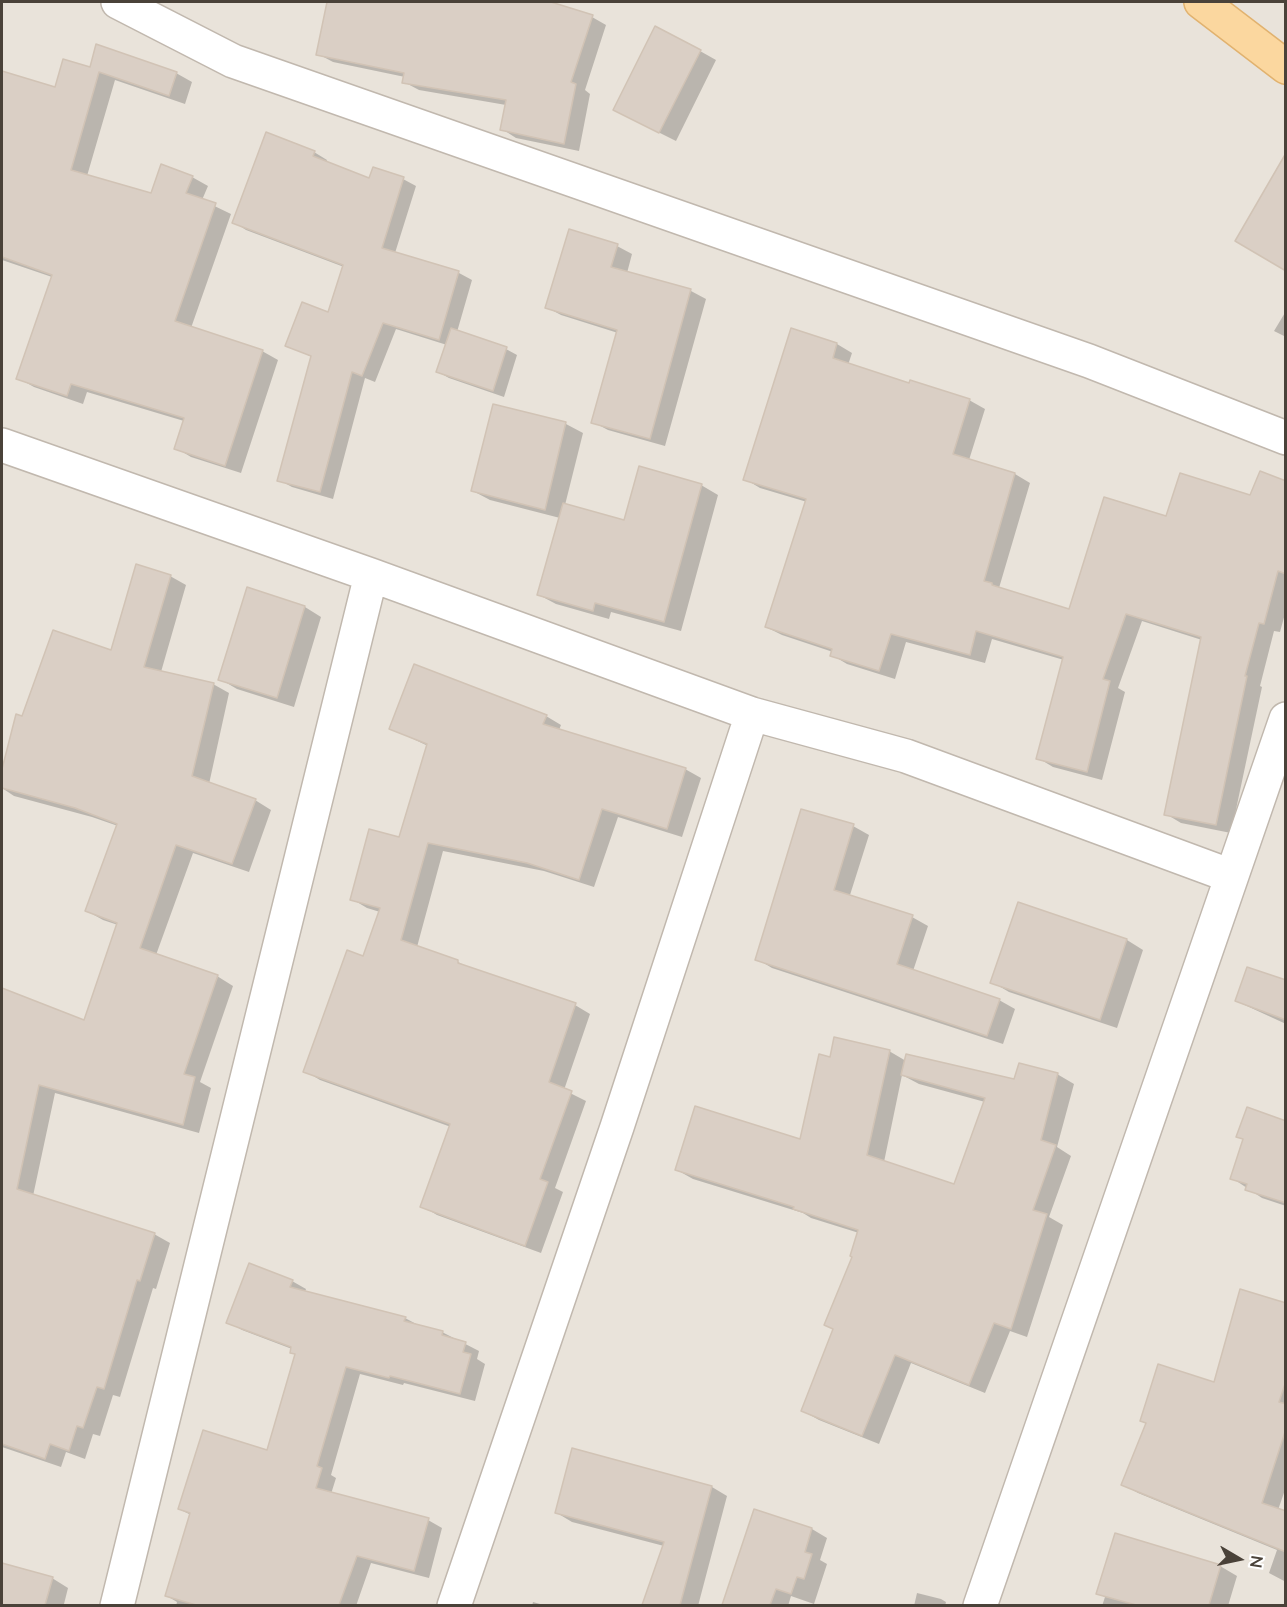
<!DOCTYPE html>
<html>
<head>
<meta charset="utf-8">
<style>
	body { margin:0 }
	#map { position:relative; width:1287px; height:1607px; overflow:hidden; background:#f5f1ec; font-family:Lato,sans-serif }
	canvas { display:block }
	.frame { position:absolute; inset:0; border:3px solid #4a4239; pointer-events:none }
	.north { position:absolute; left:1209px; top:1529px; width:60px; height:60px; -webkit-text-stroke:4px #fff; paint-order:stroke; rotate:99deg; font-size:16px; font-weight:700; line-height:24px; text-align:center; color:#4a4239 }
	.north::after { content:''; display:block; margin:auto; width:21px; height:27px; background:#4a4239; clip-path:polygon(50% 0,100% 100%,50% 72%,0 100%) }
</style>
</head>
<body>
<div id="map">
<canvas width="1287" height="1607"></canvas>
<div class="frame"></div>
<div class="north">N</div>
</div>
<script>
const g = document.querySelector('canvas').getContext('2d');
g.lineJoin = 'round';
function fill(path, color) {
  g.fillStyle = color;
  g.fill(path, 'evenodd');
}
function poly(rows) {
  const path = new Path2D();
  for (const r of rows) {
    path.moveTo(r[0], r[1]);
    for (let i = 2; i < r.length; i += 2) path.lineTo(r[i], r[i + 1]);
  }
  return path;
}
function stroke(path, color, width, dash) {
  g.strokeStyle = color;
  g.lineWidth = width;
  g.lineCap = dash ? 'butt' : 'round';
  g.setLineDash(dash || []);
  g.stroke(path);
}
fill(poly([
	[2,2,1285,2,1285,1605,2,1605]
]), '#e9e3da');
fill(poly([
	[329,2,546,2,592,17,606,25,585,90,590,94,579,151,516,138,502,129,506,105,419,90,404,82,405,77,333,62,318,54],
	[700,51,716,60,676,141,632,119],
	[91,69,176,73,192,82,185,104,115,80,87,176,152,195,192,177,208,186,202,200,231,214,191,328,262,351,278,360,241,473,191,457,176,448,184,421,87,392,83,404,34,387,18,378,52,277,2,260,2,72,56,89],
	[314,152,327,160,326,163,370,180,403,179,416,186,395,253,459,273,472,280,457,332,506,349,517,355,504,397,449,378,438,372,447,345,396,329,375,382,365,378,333,499,292,487,279,480,312,357,287,345,329,314,344,267,246,230,234,222],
	[617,246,632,254,627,273,691,291,706,299,665,446,608,430,593,422,618,333,561,315,546,307],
	[1286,311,1286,337,1274,331],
	[837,344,852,353,848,365,910,385,969,400,985,409,969,460,1015,474,1030,483,999,588,1070,611,1167,518,1251,497,1286,483,1286,610,1280,632,1274,631,1260,686,1262,687,1231,833,1181,823,1166,814,1202,640,1142,621,1118,688,1125,692,1102,780,1053,767,1038,758,1064,660,992,639,985,663,906,642,895,679,847,664,832,655,833,652,782,635,766,627,807,502,760,488,745,479],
	[494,406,566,424,583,433,565,505,625,522,701,485,718,495,681,631,611,612,609,619,556,604,539,595,560,518,490,500,473,491],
	[170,576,186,585,161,672,213,684,229,693,209,784,255,800,271,810,249,872,193,853,156,955,217,976,233,986,200,1082,211,1088,199,1133,55,1093,33,1196,154,1234,170,1243,156,1289,153,1288,120,1397,113,1395,100,1436,93,1434,85,1459,66,1452,61,1467,2,1447,2,989,85,1022,118,925,103,920,87,911,118,826,92,817,14,796,2,788,2,774,17,716,23,718,112,652],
	[305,607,321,617,294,707,237,689,220,679],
	[546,716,561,725,559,730,685,769,701,778,682,837,618,817,594,887,544,871,443,851,417,947,458,962,469,968,575,1005,590,1014,564,1090,586,1101,555,1188,563,1192,541,1253,437,1215,422,1206,451,1127,320,1080,305,1071,364,958,380,912,367,908,352,899,400,839,428,746,390,728],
	[853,826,869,835,850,895,912,917,928,926,913,971,999,1000,1015,1009,1003,1044,772,968,757,959],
	[1127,940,1143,950,1117,1028,1009,992,992,982],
	[1286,981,1286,1024,1236,1001],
	[889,1051,906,1061,1015,1081,1057,1074,1074,1084,1057,1147,1071,1156,1049,1217,1063,1225,1027,1337,1010,1331,985,1393,911,1363,879,1444,819,1420,803,1411,834,1330,826,1325,854,1257,859,1233,811,1218,803,1213,693,1179,677,1170,801,1141,831,1058],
	[902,1075,919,1084,985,1102,955,1186,884,1162],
	[1286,1119,1286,1206,1262,1198,1232,1178,1285,1122],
	[292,1281,306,1289,305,1292,405,1318,420,1326,442,1332,479,1351,477,1359,485,1364,475,1401,404,1383,403,1385,360,1374,331,1475,336,1478,331,1494,428,1520,442,1528,429,1578,371,1563,356,1606,176,1606,177,1602,167,1596,191,1515,179,1509,269,1452,297,1355,292,1349,242,1330,228,1322],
	[1286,1305,1286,1487,1278,1510,1286,1513,1286,1582,1269,1573,1277,1550,1138,1493,1122,1484],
	[712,1487,727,1496,698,1606,643,1606,664,1546,572,1522,557,1513],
	[755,1511,812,1529,827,1538,820,1560,827,1564,814,1604,791,1596,788,1606,723,1606],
	[2,1565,52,1578,68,1588,64,1604,66,1606,2,1606],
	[1220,1566,1237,1576,1228,1606,1102,1606,1105,1597,1098,1593],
	[917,1593,941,1599,946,1602,945,1606,914,1606],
	[533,1602,547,1606,532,1606]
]), '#0003');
const building = poly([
	[327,2,551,2,593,15,571,82,576,84,564,144,500,130,506,100,402,83,404,73,316,55,327,2],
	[655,26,701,50,659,133,613,110,655,26],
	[96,44,177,72,169,96,99,72,71,170,151,193,161,164,193,176,186,193,216,203,175,321,263,350,225,466,174,449,184,418,71,384,67,396,16,379,52,275,2,257,2,71,55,87,63,59,90,67,96,44],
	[266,132,315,151,313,156,369,178,373,167,404,177,382,248,459,271,439,340,383,323,362,376,352,372,320,492,277,481,311,356,285,346,302,302,328,312,343,265,232,223,266,132],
	[1286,153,1286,271,1235,241,1286,153],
	[569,229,618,244,611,267,691,289,650,439,591,423,617,330,545,308,569,229],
	[451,328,507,347,493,391,436,372,451,328],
	[791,328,837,343,833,358,909,383,910,380,970,399,953,454,1015,473,984,581,992,583,992,585,1069,609,1104,497,1166,516,1180,473,1250,495,1260,471,1286,481,1286,574,1278,571,1264,624,1259,623,1245,676,1247,676,1216,825,1164,815,1201,637,1126,614,1103,679,1110,681,1087,772,1036,759,1063,657,976,631,970,655,891,634,879,671,830,656,832,649,765,627,806,499,743,480,791,328],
	[493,404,566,422,545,510,471,491,493,404],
	[639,466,702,484,664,622,595,603,593,611,537,595,563,503,624,520,639,466],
	[136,564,171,575,144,667,214,683,192,776,256,799,232,864,176,845,140,948,218,975,184,1074,195,1077,183,1125,39,1085,17,1189,155,1233,140,1281,137,1280,104,1389,97,1387,83,1428,77,1426,69,1451,50,1444,45,1459,2,1444,2,988,84,1020,117,923,85,911,117,824,75,808,2,788,2,769,16,714,22,716,53,630,111,650,136,564],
	[247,587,305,606,277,698,218,680,247,587],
	[414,664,547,715,543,724,686,768,667,829,602,809,579,880,527,863,428,843,401,940,458,960,458,963,576,1003,549,1082,572,1091,540,1179,548,1182,525,1246,420,1207,450,1124,303,1072,347,950,363,956,380,908,350,900,369,829,399,837,427,744,389,729,414,664],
	[801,809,854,824,834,890,913,915,897,964,1000,999,987,1036,755,960,801,809],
	[1018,902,1127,939,1100,1020,990,983,1018,902],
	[1247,967,1286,980,1286,1020,1235,1001,1247,967],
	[834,1037,890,1050,867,1155,954,1184,985,1098,901,1075,906,1054,1014,1079,1019,1063,1058,1073,1041,1140,1056,1145,1033,1210,1047,1214,1011,1329,994,1323,969,1385,895,1355,862,1436,801,1411,833,1329,824,1325,852,1257,850,1256,858,1230,793,1209,794,1207,675,1170,695,1106,800,1139,819,1054,830,1057,834,1037],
	[1247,1107,1286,1121,1286,1203,1245,1190,1247,1184,1230,1179,1243,1139,1236,1137,1247,1107],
	[249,1263,293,1280,290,1287,406,1317,404,1321,443,1331,442,1335,466,1342,463,1352,471,1354,460,1394,390,1376,389,1378,346,1367,317,1466,322,1468,316,1488,429,1518,414,1571,357,1556,339,1605,196,1605,165,1596,190,1513,178,1509,203,1430,267,1450,295,1354,290,1353,291,1347,226,1323,249,1263],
	[1240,1289,1286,1303,1286,1381,1279,1402,1286,1404,1286,1429,1262,1503,1286,1511,1286,1552,1121,1485,1146,1423,1140,1421,1158,1364,1214,1382,1240,1289],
	[572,1448,712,1486,680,1605,642,1605,664,1542,555,1513,572,1448],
	[754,1509,812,1528,805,1552,812,1554,804,1579,797,1577,791,1594,776,1589,770,1605,722,1605,754,1509],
	[1115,1533,1221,1565,1209,1605,1136,1605,1096,1594,1115,1533],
	[2,1563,53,1577,45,1605,2,1605,2,1563]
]);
fill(building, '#dacfc5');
stroke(building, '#d1c3b5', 1.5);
const minor = poly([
	[118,2,233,61,1089,361,1286,438],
	[2,445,371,575,752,714,906,756,1231,876],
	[117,1606,371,575],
	[454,1606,617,1127,752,714],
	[980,1606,1286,719]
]);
const major = poly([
	[1201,2,1286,67]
]);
stroke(minor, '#c1b8ae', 36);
stroke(major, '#e1b26f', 36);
stroke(minor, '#fff', 33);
stroke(major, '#fbd79f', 33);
</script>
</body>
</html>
